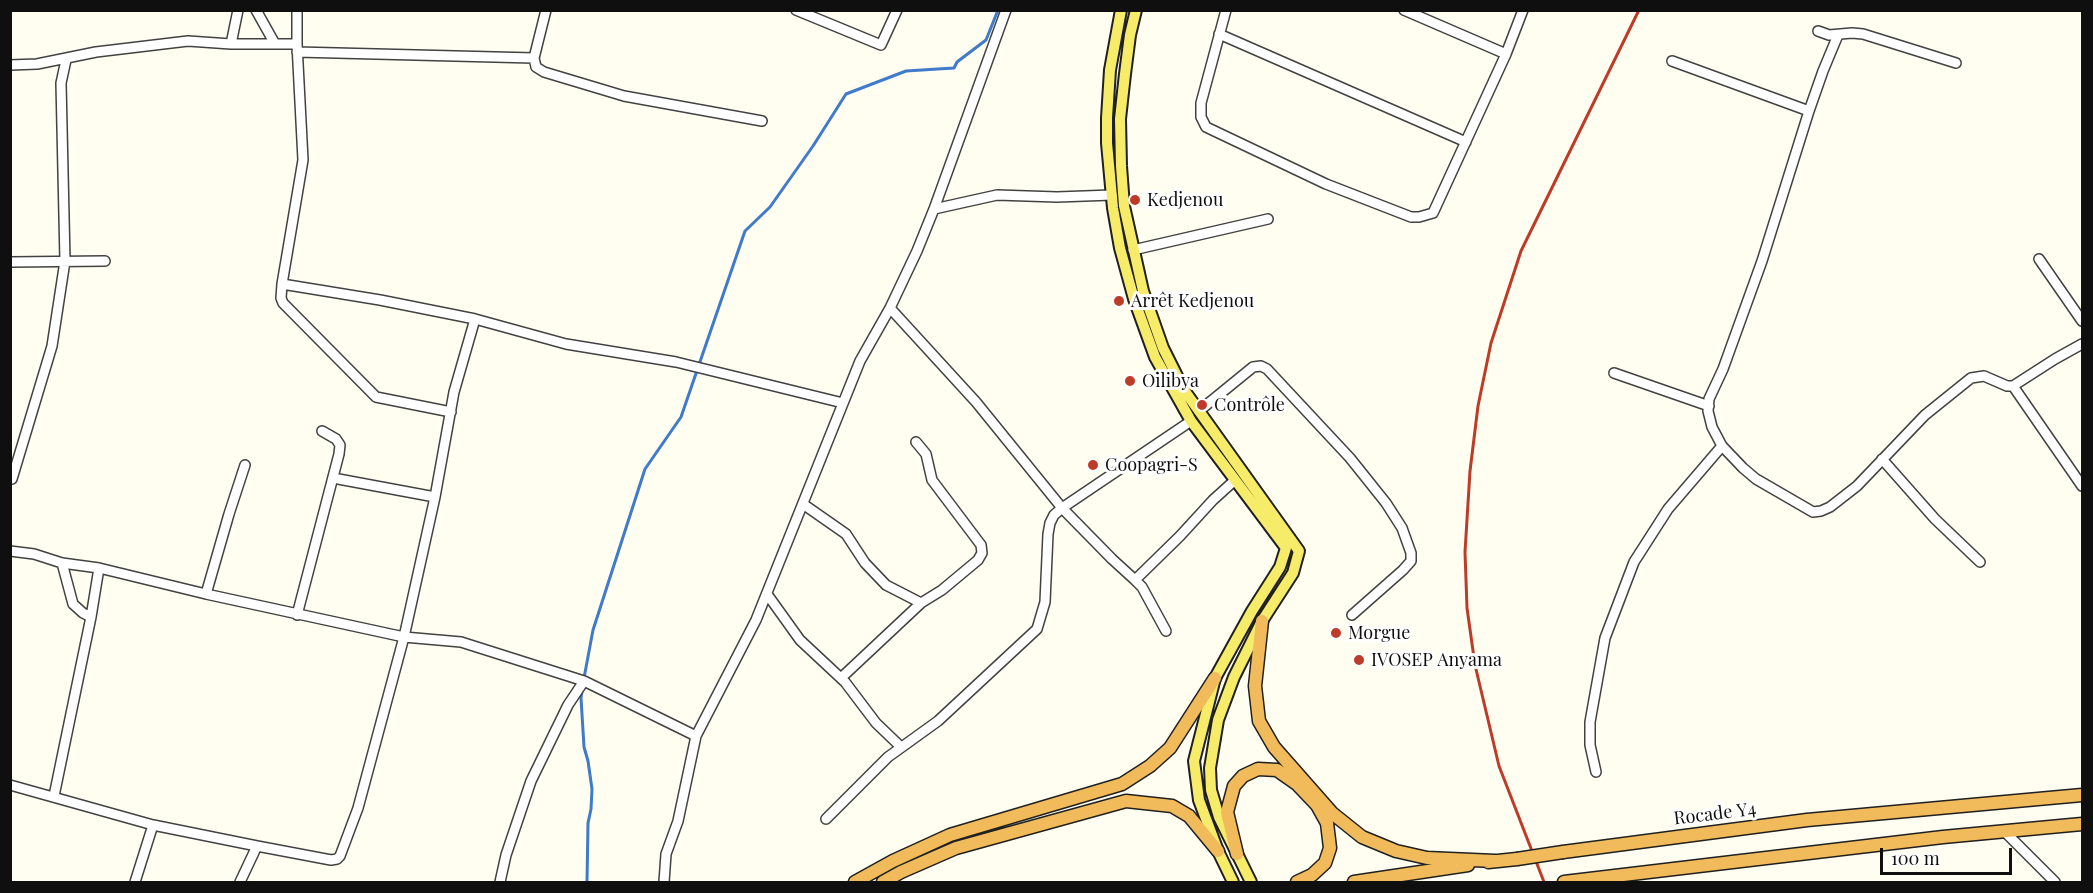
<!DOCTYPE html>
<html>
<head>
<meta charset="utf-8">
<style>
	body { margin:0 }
	#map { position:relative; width:2093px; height:893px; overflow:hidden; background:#fffef1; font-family:"Playfair Display",serif }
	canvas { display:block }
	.frame { position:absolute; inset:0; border:12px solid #0f0f0f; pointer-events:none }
	.scale { position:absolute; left:1880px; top:848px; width:132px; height:27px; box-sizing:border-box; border:3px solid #0f0f0f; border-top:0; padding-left:8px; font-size:18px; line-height:21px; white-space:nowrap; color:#0f0f0f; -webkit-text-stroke:4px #fff; paint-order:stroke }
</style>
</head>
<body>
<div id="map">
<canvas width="2093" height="893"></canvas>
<div class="frame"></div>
<div class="scale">100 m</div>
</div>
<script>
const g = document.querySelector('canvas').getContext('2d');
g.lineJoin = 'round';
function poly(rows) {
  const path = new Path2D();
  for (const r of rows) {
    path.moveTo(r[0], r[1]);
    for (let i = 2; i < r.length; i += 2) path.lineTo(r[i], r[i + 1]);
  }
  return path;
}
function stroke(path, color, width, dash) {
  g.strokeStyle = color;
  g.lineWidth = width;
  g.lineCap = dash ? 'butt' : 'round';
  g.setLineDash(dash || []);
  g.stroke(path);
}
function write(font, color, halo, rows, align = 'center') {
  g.font = font + ' "Playfair Display",serif';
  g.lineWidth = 6;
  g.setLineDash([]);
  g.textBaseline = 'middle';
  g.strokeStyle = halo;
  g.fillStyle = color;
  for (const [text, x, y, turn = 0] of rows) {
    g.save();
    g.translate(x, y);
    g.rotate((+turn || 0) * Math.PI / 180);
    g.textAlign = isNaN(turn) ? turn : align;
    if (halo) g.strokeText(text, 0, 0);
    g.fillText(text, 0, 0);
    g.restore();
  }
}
stroke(poly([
	[584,678,593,630,645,469,681,417,745,231,770,207,813,146,846,94,906,71,954,68,957,62,986,40,998,10],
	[582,691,581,698,584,747,588,761,592,789,591,809,588,823,587,882]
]), '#3f7acb', 3);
const minor = poly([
	[256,10,275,44],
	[297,10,297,44,303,160,282,284,281,298,283,303,376,397,451,412],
	[546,10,534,58,536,67,544,72,624,96,762,121],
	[796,10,881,45,897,10],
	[1226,10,1201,103,1201,117,1206,127,1326,184,1411,217,1419,217,1433,213,1506,54,1523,10],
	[1404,10,1506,54],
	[1818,31,1829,35,1852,33,1863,34,1956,63],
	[1219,34,1466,142],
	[1838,35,1823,71,1809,111,1762,261,1723,369,1709,399,1708,411,1712,427,1722,446,1743,468,1756,479,1813,512,1821,511,1830,507,1857,486,1925,415,1971,378,1984,376,2007,386,2013,386,2055,359,2082,344],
	[231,44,238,10],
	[297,52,534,58],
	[1672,61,1809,111],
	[10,65,37,64,96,52,188,41,231,44,297,44],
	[934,209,1006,10],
	[1133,250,1268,219],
	[2039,259,2082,321],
	[10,262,105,261],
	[282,284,380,300,475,319,566,344,676,362,843,403],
	[890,308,976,402,1062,508,1112,559,1135,580],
	[1614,373,1709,406],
	[2013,386,2082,486],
	[1199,411,1253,367,1261,366,1267,369,1350,458,1386,503,1402,528,1411,553,1411,561,1403,570,1352,615],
	[1882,459,1935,519,1980,562],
	[333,478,435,497],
	[12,479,52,346,65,261,61,83,66,60],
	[803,504,846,534,865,563,886,585,921,603],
	[10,551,34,554,62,563,99,568,206,594,404,637,461,642,584,681,696,736],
	[62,563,73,604,83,613,91,617],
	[206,594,229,514,245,465],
	[767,594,800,640,845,682,876,723,901,747],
	[297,615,339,454,340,445,336,439,322,431],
	[1166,631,1142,587,1135,580,1180,536,1213,500,1234,481],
	[841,678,921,603,942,590,978,560,982,553,981,545,932,480,926,454,916,442],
	[1596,772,1590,745,1590,722,1605,638,1634,562,1668,509,1722,446],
	[10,785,153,825,257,846,240,882],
	[54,796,91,617,99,568],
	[826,819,888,757,938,721,1037,629,1045,602,1048,534,1050,523,1054,515,1062,508,1191,421],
	[2004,831,2055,882],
	[257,846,331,860,337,859,340,856,358,808,404,637,435,497,454,392,475,319],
	[135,882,153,825],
	[500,882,506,855,531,781,568,705,584,681],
	[664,882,666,854,678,821,696,736,756,620,860,361,890,308,917,251,934,209,997,195,1057,197,1112,195]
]);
const major = poly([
	[1121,10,1110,70,1107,118,1107,143,1113,208,1120,248,1134,299,1155,357,1191,421,1286,548,1280,567,1252,611,1215,678,1194,761,1199,800,1218,851,1233,882],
	[1136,10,1130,35,1125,74,1120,119,1121,166,1124,206,1143,291,1163,348,1184,390,1299,551,1293,573,1262,621,1234,677,1218,720,1210,768,1211,790,1219,817,1251,882]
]);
const highway = poly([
	[1262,621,1255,686,1259,721,1274,747,1332,813,1362,837,1396,851,1427,858,1495,861],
	[1563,852,1807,820,2082,795],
	[1237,854,1227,812,1234,786,1243,776,1258,769,1277,770,1297,784,1317,805,1327,823,1330,848,1325,863,1312,875,1297,882],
	[1488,862,1517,859],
	[855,882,893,861,950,835,1122,784,1150,766,1170,748,1215,678],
	[883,882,901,872,956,848,1126,801,1172,806,1189,816,1218,851],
	[1354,882,1468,865],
	[1564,882,1943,837,2082,824]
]);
stroke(minor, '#424242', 12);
stroke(major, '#202020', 14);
stroke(highway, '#202020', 15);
stroke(minor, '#fff', 9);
stroke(major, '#f6ec6a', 10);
stroke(highway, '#f1bb5c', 12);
stroke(poly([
	[1544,882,1499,766,1475,665,1467,608,1465,552,1470,471,1478,406,1491,343,1521,251,1639,10]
]), '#bd3c29', 3);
const highwayBridge = poly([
	[1517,859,1563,852]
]);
stroke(highwayBridge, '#202020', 15, []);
stroke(highwayBridge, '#f1bb5c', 12);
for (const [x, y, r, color] of [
	[1135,200,6,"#bd3c29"],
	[1119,301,6,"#bd3c29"],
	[1130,381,6,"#bd3c29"],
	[1202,405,6,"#bd3c29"],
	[1093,465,6,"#bd3c29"],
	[1336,633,6,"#bd3c29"],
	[1359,660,6,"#bd3c29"]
]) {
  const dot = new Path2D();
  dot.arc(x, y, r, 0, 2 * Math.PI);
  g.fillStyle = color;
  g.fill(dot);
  stroke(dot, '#fff', 2);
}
write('18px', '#0f0f0f', '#fff', [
	["Kedjenou",1147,200],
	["Arrêt Kedjenou",1131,301],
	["Oilibya",1142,381],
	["Contrôle",1214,405],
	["Coopagri-S",1105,465],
	["Morgue",1348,633],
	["IVOSEP Anyama",1371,660]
], 'left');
write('18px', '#0f0f0f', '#fff', [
	["Rocade Y4",1715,814,-7]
]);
</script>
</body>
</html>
